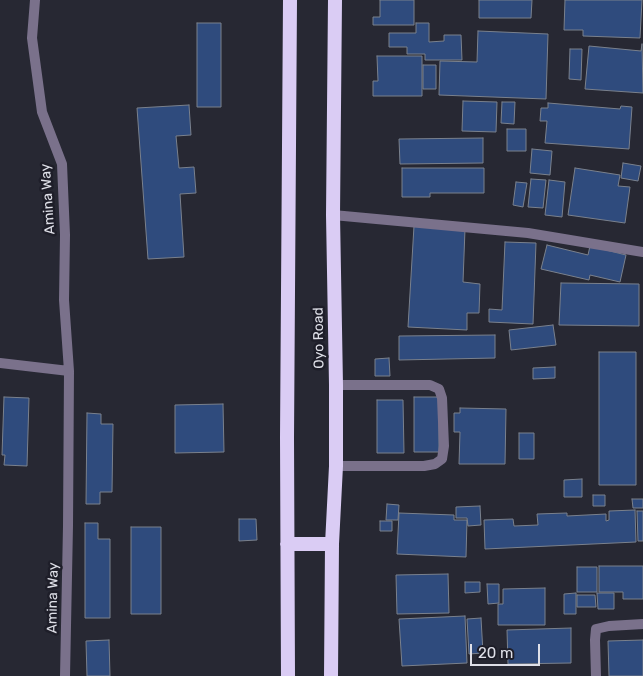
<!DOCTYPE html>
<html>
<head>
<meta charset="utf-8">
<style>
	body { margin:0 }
	#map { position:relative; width:643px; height:676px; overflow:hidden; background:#272833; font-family:Rubik,sans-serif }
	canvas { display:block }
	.scale { position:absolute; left:470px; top:644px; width:70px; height:22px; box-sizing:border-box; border:2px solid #dfe0e8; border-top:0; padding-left:6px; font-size:15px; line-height:18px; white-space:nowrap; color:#dfe0e8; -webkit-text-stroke:4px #1e1e29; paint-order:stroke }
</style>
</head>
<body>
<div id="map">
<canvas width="643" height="676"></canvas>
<div class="scale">20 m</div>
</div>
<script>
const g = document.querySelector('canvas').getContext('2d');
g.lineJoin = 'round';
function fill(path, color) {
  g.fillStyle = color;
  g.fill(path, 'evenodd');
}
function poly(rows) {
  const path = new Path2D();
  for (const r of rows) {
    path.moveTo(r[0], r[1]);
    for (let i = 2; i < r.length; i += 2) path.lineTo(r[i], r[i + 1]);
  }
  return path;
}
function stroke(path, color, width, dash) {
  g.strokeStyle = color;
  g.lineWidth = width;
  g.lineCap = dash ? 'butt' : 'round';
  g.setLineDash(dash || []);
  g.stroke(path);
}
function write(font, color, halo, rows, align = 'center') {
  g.font = font + ' Rubik,sans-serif';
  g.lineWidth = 5;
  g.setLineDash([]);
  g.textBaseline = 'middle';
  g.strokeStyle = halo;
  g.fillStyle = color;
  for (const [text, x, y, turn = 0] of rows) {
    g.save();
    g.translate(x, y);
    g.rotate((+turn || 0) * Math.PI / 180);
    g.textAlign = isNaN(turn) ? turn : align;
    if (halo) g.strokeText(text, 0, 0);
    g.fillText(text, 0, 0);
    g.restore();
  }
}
const building = poly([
	[380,0,414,0,414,25,373,25,373,17,380,17,380,0],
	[479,0,532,0,531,18,479,18,479,0],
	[565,0,642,0,640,38,583,36,583,30,564,30,565,0],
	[197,23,221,23,221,107,197,107,197,23],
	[416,23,429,23,429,42,444,41,444,35,461,35,462,60,425,60,425,54,407,54,407,47,389,47,389,33,416,33,416,23],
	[478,31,548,34,546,99,439,95,440,61,477,62,478,31],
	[642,44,643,93,585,89,589,46,641,51,642,44],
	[570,49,582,49,581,80,569,79,570,49],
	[377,56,422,56,422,96,373,96,373,81,378,81,377,56],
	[423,65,436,65,436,89,423,89,423,65],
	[463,101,497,102,496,132,462,131,463,101],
	[502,102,515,102,514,124,501,123,502,102],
	[548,103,620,109,621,106,632,107,629,149,545,143,547,121,540,121,541,108,548,108,548,103],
	[189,105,191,135,176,136,179,168,194,167,196,193,180,194,184,257,148,259,137,108,189,105],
	[507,129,526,129,526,151,507,151,507,129],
	[483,138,483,163,400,164,399,139,483,138],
	[532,149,552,151,550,175,530,173,532,149],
	[623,163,641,166,638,181,621,178,623,163],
	[402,168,484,168,484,193,430,193,430,197,402,197,402,168],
	[575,168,620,175,618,186,630,187,625,223,568,215,575,168],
	[531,179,546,180,543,208,528,207,531,179],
	[549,180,565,182,562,217,545,215,549,180],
	[516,182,527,183,523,207,513,205,516,182],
	[414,226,465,229,463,282,480,284,479,313,467,313,467,330,408,327,414,226],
	[505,242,536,243,533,324,489,322,489,309,502,310,505,242],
	[547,245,588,255,590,246,626,255,620,282,590,275,589,280,541,269,547,245],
	[561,283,639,284,639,326,559,325,561,283],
	[553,325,556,345,511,350,509,330,553,325],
	[495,335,495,358,399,360,399,336,495,335],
	[599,352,636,352,636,485,599,485,599,352],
	[389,358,390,376,375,376,375,359,389,358],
	[555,367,555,378,533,379,533,368,555,367],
	[4,397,29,398,27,466,4,465,5,455,2,455,4,397],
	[414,397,439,397,439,452,414,452,414,397],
	[377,400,403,400,404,453,377,453,377,400],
	[223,404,224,452,175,453,175,405,223,404],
	[460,408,506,409,505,464,459,464,460,432,454,432,454,413,460,413,460,408],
	[87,413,101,414,101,424,113,424,112,492,100,492,100,504,86,504,87,413],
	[519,433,534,433,534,459,519,459,519,433],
	[582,479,582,497,564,497,564,480,582,479],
	[593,495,605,495,605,506,593,506,593,495],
	[632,499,643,499,643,508,633,508,632,499],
	[387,504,399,505,398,520,386,520,387,504],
	[480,506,481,525,468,526,467,518,456,518,456,507,480,506],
	[635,510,636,542,485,549,484,520,513,519,514,526,538,525,537,514,567,513,567,516,606,514,606,521,609,520,609,511,635,510],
	[637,511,643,511,643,541,638,541,637,511],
	[399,513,454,515,454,520,467,520,466,557,397,554,399,513],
	[239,519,256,519,257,540,239,541,239,519],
	[380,521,392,521,392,531,380,531,380,521],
	[85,523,98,523,98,539,110,539,110,618,85,618,85,523],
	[131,527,161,527,161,614,131,614,131,527],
	[599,566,643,566,643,599,623,599,623,592,599,592,599,566],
	[577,567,597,567,597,592,577,592,577,567],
	[448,574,449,613,397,614,396,575,448,574],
	[465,582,480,582,480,592,465,593,465,582],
	[487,584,499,584,499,603,488,604,487,584],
	[545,588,545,625,498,625,498,604,503,604,503,589,545,588],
	[576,593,576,614,564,614,564,594,576,593],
	[597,593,614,593,614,609,598,609,597,593],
	[577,595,595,595,596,607,577,607,577,595],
	[465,616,467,663,402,666,399,619,465,616],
	[481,618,483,653,469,654,467,619,481,618],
	[571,628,571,663,508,664,507,630,571,628],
	[109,640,110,676,87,676,86,641,109,640],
	[643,640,643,676,609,676,608,641,643,640]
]);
fill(building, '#2f4b7d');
stroke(building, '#7a818d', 1);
stroke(poly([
	[336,466,424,466,435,464,442,459,444,446,442,398,439,389,430,385,336,385]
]), '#7a718b', 10);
stroke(poly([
	[35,0,32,38,42,112,62,164,65,235,64,300,69,371,68,526,65,676],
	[333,215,528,233,643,252],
	[0,363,69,371],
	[596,676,595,640,596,629,609,626,643,624]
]), '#7a718b', 10);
stroke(poly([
	[287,544,332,544],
	[288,676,287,437,290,0],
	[331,676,332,544,336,466,336,385,333,215,335,0]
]), '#daccf4', 14);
write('14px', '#dfe0e8', '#1e1e29', [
	["Amina Way",48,199,-94],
	["Oyo Road",319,338,-91],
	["Amina Way",53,598,-89]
]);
</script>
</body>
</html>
